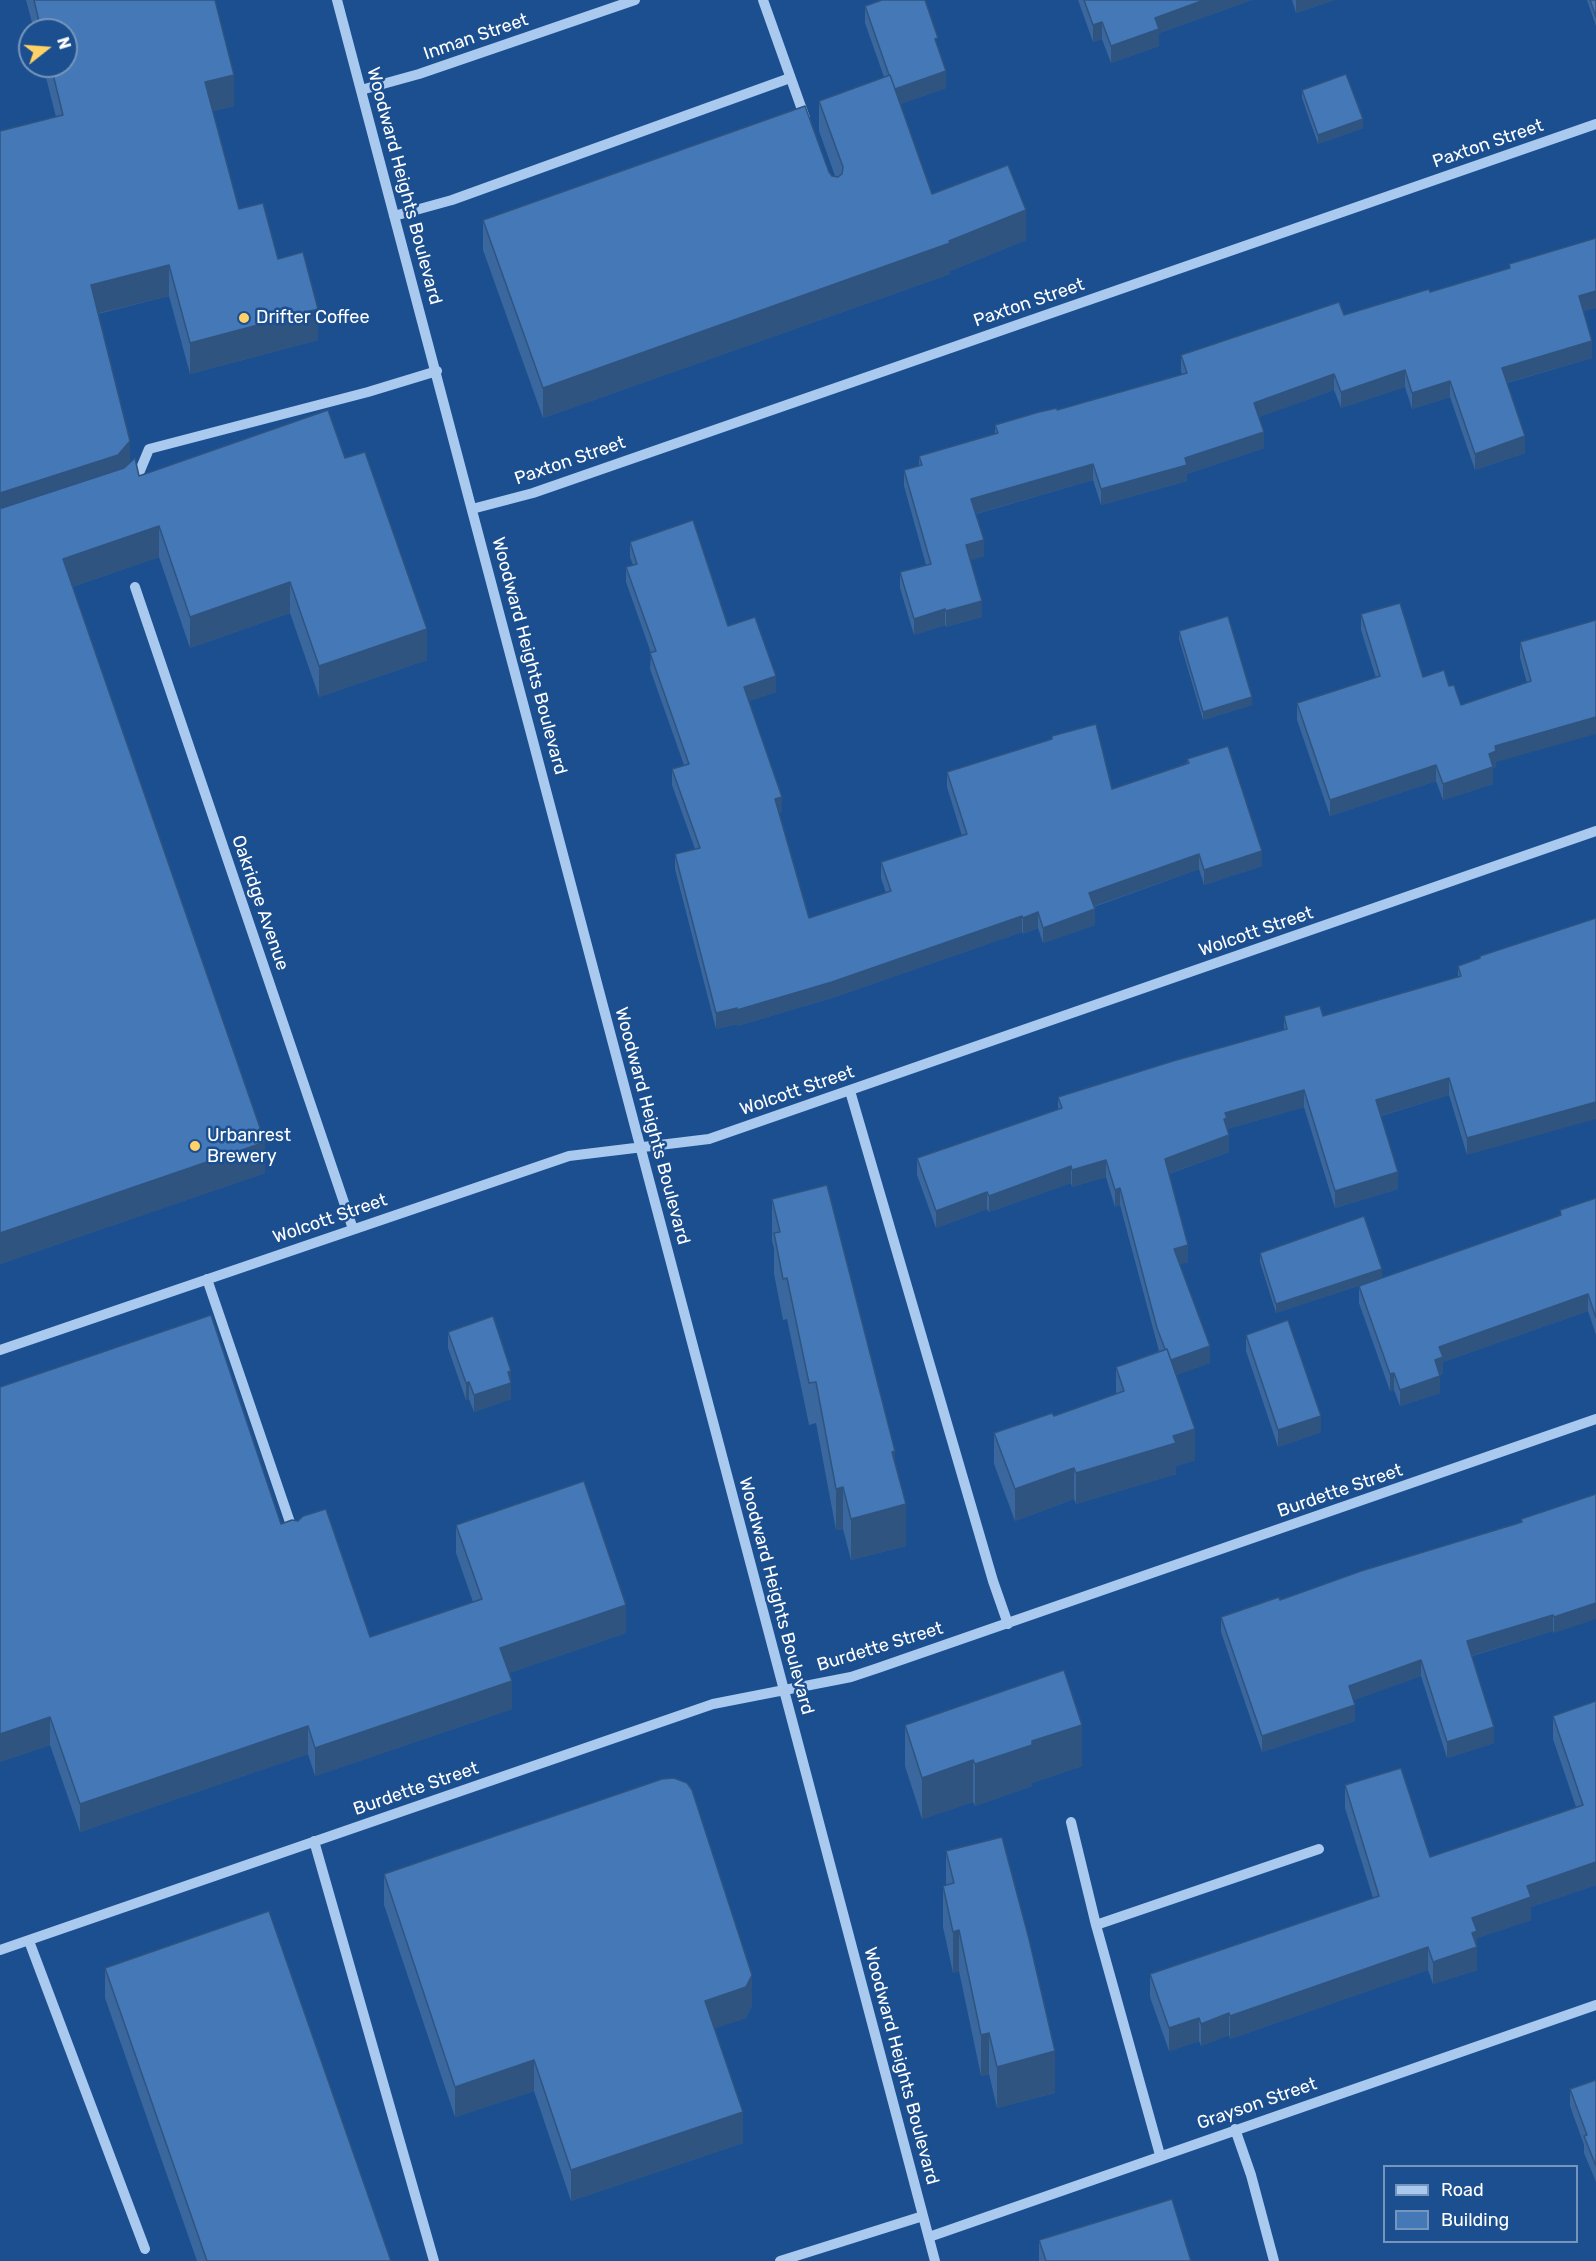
<!DOCTYPE html>
<html>
<head>
<meta charset="utf-8">
<style>
	body { margin:0 }
	#map { position:relative; width:1596px; height:2261px; overflow:hidden; background:#1b4f8f; font-family:Rubik,sans-serif }
	canvas { display:block }
	.legend { position:absolute; left:1383px; top:2165px; width:195px; height:78px; box-sizing:border-box; background:#1b4f8f; border:2px solid #7695bc; margin:0; padding:8px 10px; list-style:none; font-size:18px; color:#fff }
	.legend li { display:flex; align-items:center; gap:12px; height:30px }
	.legend b { width:30px; border:2px solid #7695bc }
	.north { position:absolute; left:18px; top:18px; width:60px; height:60px; box-sizing:border-box; background:#1b4f8f; border:2px solid #7695bc; border-radius:50%; rotate:73deg; font-size:16px; font-weight:700; line-height:24px; text-align:center; color:#fff }
	.north::after { content:''; display:block; margin:auto; width:21px; height:27px; background:#ffd166; clip-path:polygon(50% 0,100% 100%,50% 72%,0 100%) }
</style>
</head>
<body>
<div id="map">
<canvas width="1596" height="2261"></canvas>
<ul class="legend">
<li><b style="height:8px;background:#a9c9ee"></b>Road</li>
<li><b style="height:16px;background:#4478b7"></b>Building</li>
</ul>
<div class="north">N</div>
</div>
<script>
const g = document.querySelector('canvas').getContext('2d');
g.lineJoin = 'round';
function poly(rows) {
  const path = new Path2D();
  for (const r of rows) {
    path.moveTo(r[0], r[1]);
    for (let i = 2; i < r.length; i += 2) path.lineTo(r[i], r[i + 1]);
  }
  return path;
}
function stroke(path, color, width, dash) {
  g.strokeStyle = color;
  g.lineWidth = width;
  g.lineCap = dash ? 'butt' : 'round';
  g.setLineDash(dash || []);
  g.stroke(path);
}
function fill(path, color) {
  g.fillStyle = color;
  g.fill(path, 'evenodd');
}
function write(font, color, halo, rows, align = 'center') {
  g.font = font + ' Rubik,sans-serif';
  g.lineWidth = 5;
  g.setLineDash([]);
  g.textBaseline = 'middle';
  g.strokeStyle = halo;
  g.fillStyle = color;
  for (const [text, x, y, turn = 0] of rows) {
    g.save();
    g.translate(x, y);
    g.rotate((+turn || 0) * Math.PI / 180);
    g.textAlign = isNaN(turn) ? turn : align;
    if (halo) g.strokeText(text, 0, 0);
    g.fillText(text, 0, 0);
    g.restore();
  }
}
stroke(poly([
	[337,0,935,2261],
	[763,0,805,118],
	[361,90,419,74,635,0],
	[394,216,452,200,790,78],
	[129,484,139,473,149,449,368,392,437,371],
	[472,509,533,493,1596,124],
	[135,587,353,1229],
	[850,1091,993,1581,1008,1624],
	[207,1279,294,1534],
	[0,1350,569,1156,709,1139,1596,831],
	[1071,1822,1096,1925,1160,2155],
	[314,1841,434,2261],
	[1096,1925,1319,1849],
	[29,1941,145,2249],
	[0,1950,713,1704,851,1677,878,1668,1596,1419],
	[1235,2129,1251,2175,1274,2261],
	[929,2237,1596,2005],
	[780,2261,923,2216]
]), '#a9c9ee', 10);
fill(poly([
	[26,0,215,0,234,106,213,111,239,209,278,259,318,340,190,374,169,296,98,314,130,463,139,476,345,458,427,660,319,697,290,613,190,648,159,557,72,587,265,1173,0,1264,56,117,43,66,66,66,66,30,34,30],
	[1078,0,1252,0,1159,33,1159,46,1111,63,1102,39,1093,42],
	[1292,0,1334,0,1296,13],
	[1587,0,1596,0,1596,26],
	[865,6,938,46,946,88,900,104,932,194,1026,240,950,271,950,274,543,418,483,250,483,220,829,172,832,176,835,176,819,131,819,101,884,77,865,23],
	[1302,90,1363,128,1318,144,1302,98],
	[1509,264,1596,308,1583,311,1592,358,1507,383,1525,453,1475,470,1450,397,1412,409,1405,387,1341,408,1334,390,1259,417,1264,448,1187,474,1187,481,1101,505,1093,480,976,514,984,556,970,560,982,617,946,627,945,625,914,635,900,588,900,572,926,565,904,486,904,470,919,466,919,456,995,434,995,425,1057,410,1182,374,1181,371,1181,355,1344,315,1430,292,1509,268],
	[630,542,728,626,776,692,749,701,782,812,779,813,809,918,886,893,881,878,881,862,962,836,947,787,947,772,1052,739,1052,736,1112,789,1187,763,1187,759,1262,866,1204,885,1199,869,1094,907,1095,925,1043,943,1038,928,1023,934,1022,932,832,998,737,1026,737,1024,716,1029,675,869,675,854,695,849,672,785,672,769,684,765,650,669,651,653,626,582,626,567,633,565,630,557],
	[1361,614,1423,677,1449,686,1461,705,1527,683,1520,658,1520,642,1596,620,1496,762,1496,767,1493,768,1493,784,1443,800,1436,781,1330,816,1297,720,1297,703,1376,678,1361,630],
	[1179,631,1252,705,1203,720,1179,639],
	[1596,918,1467,1155,1449,1095,1381,1116,1398,1189,1335,1208,1304,1107,1227,1129,1229,1152,1169,1174,1188,1262,1180,1264,1210,1363,1176,1375,1195,1460,1176,1466,1176,1474,1076,1504,1074,1499,1015,1521,994,1464,994,1433,1054,1416,1116,1394,1116,1367,1159,1351,1120,1205,1115,1207,1106,1177,1072,1187,1071,1183,989,1212,987,1209,936,1228,917,1175,917,1158,1058,1110,1058,1097,1284,1030,1284,1016,1323,1016,1458,977,1458,966],
	[1596,1198,1596,1335,1588,1311,1443,1362,1443,1373,1440,1375,1440,1393,1400,1406,1394,1390,1390,1391,1359,1303,1359,1286,1560,1216,1560,1210],
	[772,1199,895,1464,906,1546,851,1560,843,1529,836,1530,816,1423,809,1425,787,1319,783,1320,774,1274,774,1248,772,1241],
	[1260,1253,1382,1278,1276,1313,1260,1262],
	[448,1332,511,1371,511,1399,474,1412,469,1399,466,1400,448,1348],
	[1246,1335,1321,1432,1278,1447,1246,1351],
	[0,1387,281,1524,370,1637,473,1602,456,1553,456,1525,626,1633,509,1673,512,1709,315,1776,308,1754,80,1832,50,1745,0,1762],
	[1596,1494,1554,1633,1553,1631,1472,1656,1494,1743,1447,1758,1421,1676,1353,1700,1355,1721,1262,1752,1221,1632,1221,1617,1280,1600,1521,1522,1521,1519],
	[1596,1701,1596,1885,1531,1907,1531,1920,1477,1938,1477,1970,1433,1984,1428,1970,1230,2039,1229,2035,1201,2046,1199,2041,1169,2051,1150,1997,1150,1974,1373,1898,1345,1808,1345,1785,1430,1857,1576,1807,1553,1739,1553,1716],
	[905,1725,1082,1766,1032,1783,1032,1786,975,1806,973,1802,922,1819,905,1766],
	[946,1851,1055,2093,997,2108,989,2074,981,2076,959,1971,953,1973,943,1927,943,1886,946,1885],
	[384,1874,752,2005,746,2018,715,2028,743,2143,571,2201,534,2091,455,2117,384,1905],
	[105,1968,391,2261,197,2261,105,1998],
	[1596,2080,1596,2182,1584,2153,1584,2145,1570,2106,1570,2089],
	[1039,2240,1191,2261,1039,2261]
]), '#3a679d');
fill(poly([
	[1204,0,1252,0,1159,33,1159,46,1111,63,1111,46,1155,18],
	[1296,0,1334,0,1296,13],
	[1102,22,1102,39,1093,42,1093,25],
	[946,71,946,88,894,106,894,90],
	[234,75,234,106,205,113,205,82],
	[1363,119,1363,128,1318,144,1318,135],
	[1026,210,1026,240,950,271,950,274,543,418,543,388,949,241],
	[169,265,169,296,91,315,91,285],
	[1596,291,1596,308,1579,312,1579,296],
	[318,309,318,340,190,374,190,343],
	[1592,341,1592,358,1502,384,1502,368],
	[1405,370,1405,387,1341,408,1341,392],
	[1334,374,1334,390,1254,419,1254,403],
	[1450,381,1450,397,1412,409,1412,393],
	[1264,432,1264,448,1187,474,1187,481,1101,505,1101,489,1185,458],
	[1525,436,1525,453,1475,470,1475,454],
	[130,441,130,472,0,524,0,493],
	[1093,464,1093,480,971,515,971,499],
	[159,526,159,557,63,590,63,559],
	[984,540,984,556,966,562,966,545],
	[290,582,290,613,190,648,190,617],
	[982,601,982,617,946,627,946,611],
	[945,609,945,625,914,635,914,619],
	[427,629,427,660,319,697,319,666],
	[776,676,776,692,744,703,744,687],
	[1252,697,1252,705,1203,720,1203,712],
	[1596,717,1596,734,1496,762,1496,767,1493,768,1493,784,1443,800,1443,784,1489,754,1495,746],
	[1436,765,1436,781,1330,816,1330,800],
	[782,797,782,812,775,815,775,799],
	[1262,851,1262,866,1204,885,1204,870],
	[1199,854,1199,869,1089,908,1089,893],
	[1095,909,1095,925,1043,943,1043,928],
	[1038,912,1038,928,1023,934,1023,918],
	[1022,916,1022,932,832,998,737,1026,737,1010],
	[737,1008,737,1024,716,1029,716,1013],
	[1449,1078,1449,1095,1376,1117,1376,1100],
	[1304,1090,1304,1107,1227,1129,1224,1119,1225,1113],
	[1596,1102,1596,1119,1467,1155,1467,1138],
	[1229,1135,1229,1152,1165,1175,1165,1159],
	[265,1142,265,1173,0,1264,0,1233],
	[1106,1160,1106,1177,1072,1187,1072,1170],
	[1071,1166,1071,1183,989,1212,989,1196],
	[1398,1172,1398,1189,1335,1208,1335,1191],
	[1120,1188,1120,1205,1115,1207,1115,1190],
	[987,1192,987,1209,936,1228,936,1211],
	[1188,1245,1188,1262,1174,1266,1174,1249],
	[1382,1269,1382,1278,1276,1313,1276,1304],
	[1588,1294,1588,1311,1443,1362,1443,1373,1435,1376,1435,1360,1439,1347],
	[1210,1346,1210,1363,1169,1378,1169,1361],
	[511,1371,511,1399,474,1412,474,1395,508,1372],
	[1394,1373,1394,1390,1390,1391,1390,1374],
	[1440,1376,1440,1393,1400,1406,1400,1390],
	[469,1382,469,1399,466,1400,466,1383],
	[1321,1416,1321,1432,1278,1447,1278,1430],
	[1195,1429,1195,1460,1176,1466,1176,1474,1076,1504,1076,1473,1173,1436],
	[895,1451,895,1492,892,1452],
	[1074,1468,1074,1499,1015,1521,1015,1489],
	[843,1487,843,1529,836,1530,836,1489],
	[906,1504,906,1546,851,1560,851,1519],
	[1596,1603,1596,1619,1554,1633,1554,1617],
	[626,1605,626,1633,500,1676,500,1648],
	[1553,1615,1553,1631,1467,1657,1467,1641],
	[1421,1660,1421,1676,1349,1702,1349,1686],
	[512,1681,512,1709,315,1776,315,1748],
	[1355,1705,1355,1721,1262,1752,1262,1736],
	[50,1717,50,1745,0,1762,0,1734],
	[1082,1725,1082,1766,1032,1783,1032,1786,975,1806,975,1764,1032,1741],
	[308,1726,308,1754,80,1832,80,1804],
	[1494,1727,1494,1743,1447,1758,1447,1742],
	[973,1760,973,1802,922,1819,922,1778],
	[1596,1862,1596,1885,1531,1907,1531,1920,1477,1938,1477,1970,1433,1984,1433,1962,1472,1918,1527,1886],
	[959,1930,959,1971,953,1973,953,1932],
	[1428,1947,1428,1970,1230,2039,1230,2016],
	[752,1975,752,2005,746,2018,705,2032,705,2001],
	[1229,2013,1229,2035,1201,2046,1201,2024],
	[1199,2018,1199,2041,1169,2051,1169,2028],
	[989,2033,989,2074,981,2076,981,2035],
	[1055,2051,1055,2093,997,2108,997,2067],
	[534,2060,534,2091,455,2117,455,2087],
	[743,2112,743,2143,571,2201,571,2170]
]), '#305480');
const building = poly([
	[34,0,215,0,234,75,205,82,239,209,263,203,278,259,303,252,318,309,190,343,169,265,91,285,130,441,118,455,0,493,0,131,63,115,51,66,66,66,66,30,41,30,34,0],
	[882,0,925,0,938,38,935,39,946,71,895,89,890,75,889,75,865,6,882,0],
	[1084,0,1204,0,1155,18,1159,29,1111,46,1102,22,1093,25,1084,0],
	[1590,0,1596,0,1596,17,1590,0],
	[1346,74,1363,119,1318,135,1302,90,1346,74],
	[890,75,932,194,1008,165,1026,210,949,241,950,243,543,388,483,220,805,106,829,172,832,176,838,177,842,174,843,167,819,101,890,75],
	[1596,238,1596,291,1579,296,1592,341,1502,368,1525,436,1475,454,1450,381,1412,393,1405,370,1341,392,1334,374,1254,403,1264,432,1185,458,1187,465,1101,489,1093,464,971,499,984,540,966,545,982,601,946,611,945,609,914,619,900,572,931,564,904,470,922,465,919,456,998,433,995,425,1039,412,1057,408,1057,410,1187,373,1181,355,1339,302,1344,315,1429,289,1430,292,1510,268,1509,264,1596,238],
	[328,410,345,458,365,452,427,629,319,666,290,582,190,617,159,526,63,559,265,1142,0,1233,0,508,2,508,124,468,135,458,139,476,328,410],
	[693,520,728,626,755,617,776,676,744,687,782,797,775,799,809,918,891,891,881,862,967,834,947,772,1052,739,1052,736,1096,724,1112,789,1189,763,1187,759,1228,746,1262,851,1204,870,1199,854,1089,893,1095,909,1043,928,1038,912,1023,918,1022,916,832,982,737,1010,737,1008,716,1013,675,854,700,848,672,769,689,764,650,653,656,651,626,567,637,564,630,542,693,520],
	[1400,603,1423,677,1444,670,1449,686,1454,685,1461,705,1531,681,1520,642,1596,620,1596,717,1495,746,1496,751,1489,754,1493,767,1443,784,1436,765,1330,800,1297,703,1380,676,1361,614,1400,603],
	[1228,616,1252,697,1203,712,1179,631,1228,616],
	[1596,918,1596,1102,1467,1138,1449,1078,1376,1100,1398,1172,1335,1191,1304,1090,1225,1113,1227,1118,1224,1119,1229,1135,1165,1159,1188,1245,1174,1249,1210,1346,1171,1360,1167,1349,1165,1349,1157,1328,1120,1188,1115,1190,1106,1160,1072,1170,1071,1166,989,1196,987,1192,936,1211,917,1158,1062,1108,1058,1097,1173,1061,1287,1029,1284,1016,1320,1006,1323,1016,1461,976,1458,966,1480,958,1480,956,1596,918],
	[827,1185,895,1451,892,1452,906,1504,851,1519,843,1487,836,1489,816,1382,809,1383,787,1278,783,1279,774,1233,780,1232,772,1199,827,1185],
	[1596,1198,1596,1318,1588,1294,1439,1347,1443,1357,1435,1360,1440,1376,1400,1390,1394,1373,1390,1374,1359,1286,1561,1215,1560,1210,1596,1198],
	[1364,1216,1382,1269,1276,1304,1260,1253,1364,1216],
	[211,1315,281,1524,292,1520,298,1521,303,1516,326,1509,370,1637,482,1599,456,1525,584,1481,626,1605,500,1648,512,1681,315,1748,308,1726,80,1804,50,1717,0,1734,0,1387,211,1315],
	[493,1316,511,1371,508,1372,511,1383,474,1395,469,1382,466,1383,448,1332,493,1316],
	[1288,1320,1321,1416,1278,1430,1246,1335,1288,1320],
	[1167,1349,1195,1429,1173,1436,1176,1443,1076,1473,1074,1468,1015,1489,994,1433,1052,1413,1054,1416,1124,1391,1116,1367,1167,1349],
	[1596,1494,1596,1603,1554,1617,1553,1615,1467,1641,1494,1727,1447,1742,1421,1660,1349,1686,1355,1705,1262,1736,1221,1617,1279,1597,1280,1600,1361,1571,1522,1522,1521,1519,1596,1494],
	[1064,1670,1082,1725,1032,1741,1032,1745,975,1764,973,1760,922,1778,905,1725,1064,1670],
	[1596,1701,1596,1862,1527,1886,1531,1897,1472,1918,1477,1931,1472,1933,1477,1947,1433,1962,1428,1947,1230,2016,1229,2013,1201,2024,1199,2018,1169,2028,1150,1974,1379,1896,1345,1785,1401,1768,1430,1857,1583,1805,1553,1716,1596,1701],
	[674,1778,687,1783,692,1790,752,1975,746,1987,705,2001,743,2112,571,2170,534,2060,455,2087,384,1874,662,1779,674,1778],
	[1002,1837,1029,1939,1055,2051,997,2067,989,2033,981,2035,959,1930,953,1932,943,1886,954,1883,946,1851,1002,1837],
	[269,1911,391,2261,207,2261,105,1968,269,1911],
	[1596,2080,1596,2166,1584,2136,1587,2135,1570,2089,1596,2080],
	[1172,2199,1191,2261,1046,2261,1039,2240,1172,2199]
]);
fill(building, '#4478b7');
stroke(building, '#305480', 1.5);
for (const [x, y, r, color] of [
	[244,318,6,"#ffd166"],
	[195,1146,6,"#ffd166"]
]) {
  const dot = new Path2D();
  dot.arc(x, y, r, 0, 2 * Math.PI);
  g.fillStyle = color;
  g.fill(dot);
  stroke(dot, '#1b4f8f', 2);
}
write('18px', '#fff', '#1b4f8f', [
	["Inman Street",476,37,-19],
	["Paxton Street",1488,144,-19],
	["Woodward Heights Boulevard",404,186,75],
	["Paxton Street",1029,303,-19],
	["Paxton Street",570,461,-19],
	["Woodward Heights Boulevard",529,656,75],
	["Oakridge Avenue",260,903,71],
	["Wolcott Street",1256,932,-19],
	["Wolcott Street",797,1091,-19],
	["Woodward Heights Boulevard",652,1126,75],
	["Wolcott Street",330,1219,-19],
	["Burdette Street",1340,1491,-19],
	["Woodward Heights Boulevard",776,1596,75],
	["Burdette Street",880,1647,-17],
	["Burdette Street",416,1789,-19],
	["Woodward Heights Boulevard",901,2066,75],
	["Grayson Street",1257,2104,-19]
]);
write('18px', '#fff', '#1b4f8f', [
	["Drifter Coffee",256,318],
	["Urbanrest",207,1136],
	["Brewery",207,1157]
], 'left');
</script>
</body>
</html>
